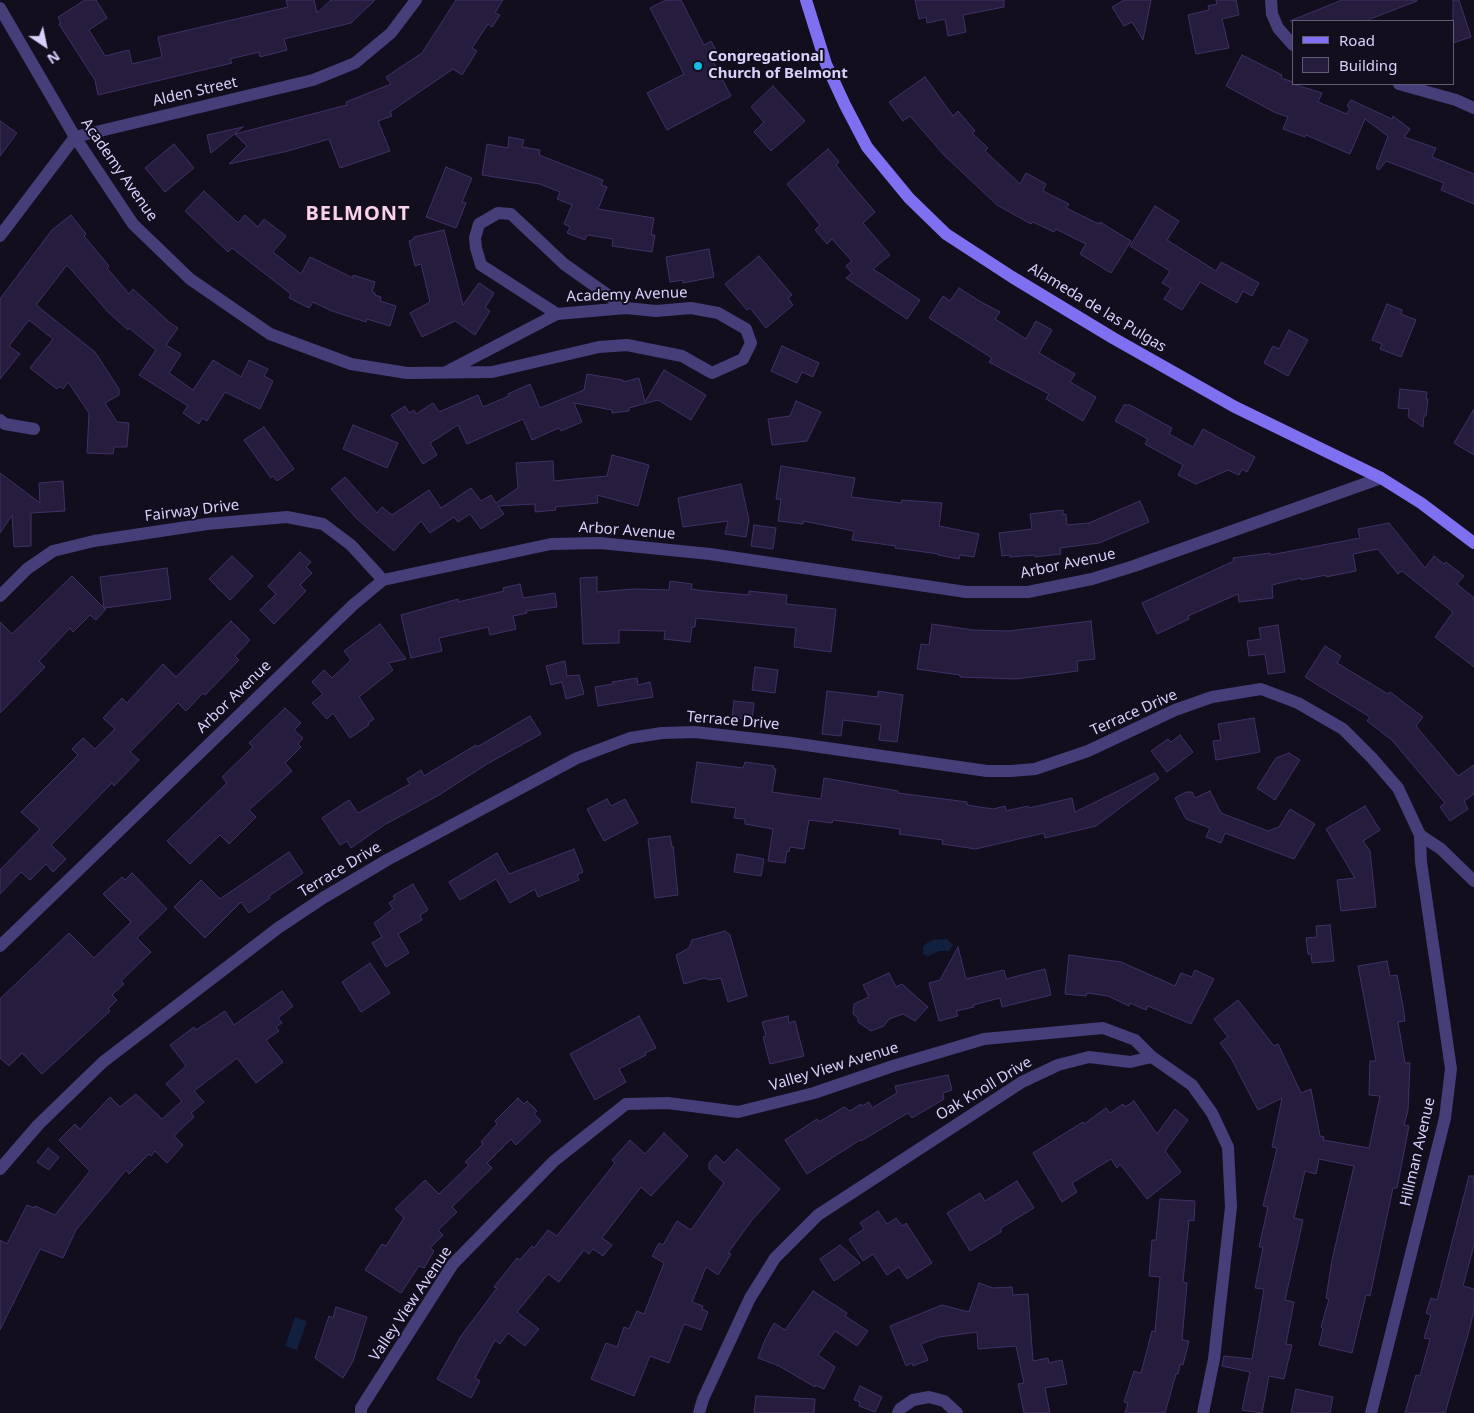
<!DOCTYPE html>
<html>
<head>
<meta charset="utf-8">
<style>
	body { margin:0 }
	#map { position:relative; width:1474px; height:1413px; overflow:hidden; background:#120e1e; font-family:"Noto Sans",sans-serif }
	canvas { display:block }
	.legend { position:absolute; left:1292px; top:20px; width:162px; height:65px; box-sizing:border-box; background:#120e1e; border:1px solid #625c76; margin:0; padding:6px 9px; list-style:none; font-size:15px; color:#d9d0fb }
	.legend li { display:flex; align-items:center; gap:10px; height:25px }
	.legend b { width:25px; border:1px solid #625c76 }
	.north { position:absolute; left:20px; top:20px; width:50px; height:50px; -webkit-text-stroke:4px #120e1e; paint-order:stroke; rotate:146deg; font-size:14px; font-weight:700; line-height:20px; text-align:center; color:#d9d0fb }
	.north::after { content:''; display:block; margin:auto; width:18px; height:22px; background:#d9d0fb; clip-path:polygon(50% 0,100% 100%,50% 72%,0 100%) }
</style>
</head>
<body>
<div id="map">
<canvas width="1474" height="1413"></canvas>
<ul class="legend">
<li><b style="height:6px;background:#7e70f1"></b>Road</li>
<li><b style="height:14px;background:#261c3e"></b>Building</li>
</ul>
<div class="north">N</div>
</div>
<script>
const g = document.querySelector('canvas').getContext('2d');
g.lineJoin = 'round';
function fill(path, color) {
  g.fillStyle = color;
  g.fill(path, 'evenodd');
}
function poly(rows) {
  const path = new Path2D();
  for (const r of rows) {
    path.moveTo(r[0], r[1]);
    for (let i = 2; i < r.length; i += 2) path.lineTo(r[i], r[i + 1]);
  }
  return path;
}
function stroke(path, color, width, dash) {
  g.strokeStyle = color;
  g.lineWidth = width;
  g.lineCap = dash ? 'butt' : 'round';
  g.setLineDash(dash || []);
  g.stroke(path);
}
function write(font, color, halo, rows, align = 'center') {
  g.font = font + ' "Noto Sans",sans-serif';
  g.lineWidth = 4;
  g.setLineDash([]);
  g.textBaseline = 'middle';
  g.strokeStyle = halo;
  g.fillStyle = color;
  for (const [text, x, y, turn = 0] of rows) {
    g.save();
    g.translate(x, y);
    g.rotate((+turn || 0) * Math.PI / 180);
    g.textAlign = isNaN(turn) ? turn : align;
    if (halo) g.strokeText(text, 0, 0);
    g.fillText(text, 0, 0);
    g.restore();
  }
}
fill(poly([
	[947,939,953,945,949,951,939,951,929,956,923,954,923,947,927,943,933,940],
	[295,1317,307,1321,297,1350,285,1346]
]), '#11203f');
const building = poly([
	[85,0,96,0,107,18,89,30,105,56,129,50,132,64,162,57,158,37,288,7,286,0,314,0,317,13,331,0,375,0,351,23,284,39,287,50,260,57,259,52,230,59,232,63,98,95,95,80,59,24,61,23,58,17,85,0],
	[456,0,503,0,495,13,500,15,492,27,488,24,472,48,477,51,462,75,453,69,390,112,392,116,378,121,390,151,340,168,329,139,288,151,229,164,247,146,235,134,347,105,346,102,391,84,386,77,422,53,456,0],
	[666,0,681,0,704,45,711,41,719,56,712,59,731,96,667,130,647,93,684,74,650,8,666,0],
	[915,0,1004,0,1004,7,963,15,966,32,948,36,945,19,927,23,926,17,919,19,915,0],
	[1124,0,1151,0,1143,40,1132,22,1124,26,1112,7,1124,0],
	[1216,0,1236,0,1239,15,1222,19,1229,48,1196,54,1188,15,1209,10,1208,6,1217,4,1216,0],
	[1342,0,1417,0,1417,1,1365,21,1290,21,1342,0],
	[1453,0,1459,0,1471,37,1453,43,1453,0],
	[1242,55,1282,75,1281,78,1293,82,1293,84,1322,93,1318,102,1347,114,1350,108,1347,106,1351,100,1392,119,1393,116,1410,129,1404,137,1436,148,1432,157,1474,174,1474,204,1441,190,1444,183,1386,161,1379,170,1376,168,1388,136,1365,119,1350,154,1306,135,1305,137,1283,129,1288,117,1274,112,1226,86,1242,55],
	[925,77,953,116,958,111,975,131,972,133,988,148,985,151,1020,184,1026,173,1046,184,1043,191,1069,204,1066,208,1099,224,1100,222,1131,241,1111,273,1080,254,1086,244,1056,229,1054,232,1033,222,1031,224,997,205,944,155,910,116,903,121,889,102,925,77],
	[773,86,805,121,771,151,754,132,764,122,751,107,773,86],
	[0,121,17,133,0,156,0,121],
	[243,127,211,153,207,135,243,127],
	[509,137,524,140,522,147,540,150,539,155,603,180,601,185,607,187,598,209,654,218,651,235,655,235,652,252,612,246,613,239,587,235,585,240,567,233,570,227,564,224,572,205,557,199,560,192,540,184,482,175,487,144,508,148,509,137],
	[174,144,194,168,165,192,145,168,174,144],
	[828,149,839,162,836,165,847,179,875,212,863,223,890,255,873,269,920,300,907,319,846,278,852,273,846,266,852,261,832,239,827,244,815,230,820,225,787,184,828,149],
	[446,167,472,178,462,202,466,203,456,228,426,217,446,167],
	[204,191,238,223,245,215,258,227,264,219,286,236,273,252,301,274,310,257,353,278,353,275,375,282,372,292,375,293,375,295,381,297,380,301,396,306,390,326,367,319,366,322,332,311,313,302,309,308,289,298,291,294,232,248,228,252,185,211,204,191],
	[1155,206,1179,221,1167,240,1216,271,1221,262,1259,283,1252,296,1243,291,1237,303,1200,282,1182,310,1164,299,1171,288,1162,283,1170,271,1130,246,1155,206],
	[71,215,86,234,84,236,109,266,107,268,129,294,133,289,169,322,178,328,166,345,181,354,169,373,193,390,213,360,241,377,249,360,268,369,264,376,273,381,260,409,225,392,207,421,202,418,199,424,183,413,188,406,139,375,156,350,129,328,128,330,109,313,67,265,36,305,95,352,119,389,119,395,105,403,117,422,129,423,127,447,114,447,113,454,87,453,89,413,68,382,63,389,59,386,57,389,30,368,53,339,29,320,9,346,20,354,0,379,0,299,52,230,71,215],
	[444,230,463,305,479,283,494,293,485,308,490,311,475,335,455,321,422,337,410,313,430,302,421,264,415,266,409,241,414,239,414,237,444,230],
	[709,249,714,277,683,283,683,280,670,282,666,257,709,249],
	[759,256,792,295,788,298,793,305,766,328,750,308,747,310,725,284,759,256],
	[959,288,981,302,1000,312,995,319,1026,339,1036,321,1052,330,1039,353,1075,374,1070,382,1096,397,1083,421,1046,399,1049,394,989,362,992,358,929,318,943,296,950,301,959,288],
	[1387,304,1402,310,1401,314,1416,320,1401,357,1380,349,1382,344,1372,340,1387,304],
	[1289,330,1308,340,1288,376,1264,363,1273,346,1279,349,1289,330],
	[782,346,819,363,813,377,802,372,797,383,771,371,782,346],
	[664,370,706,395,691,420,658,400,629,408,629,411,612,413,612,410,574,403,582,422,561,431,559,428,532,440,523,419,467,444,458,425,430,443,437,455,423,464,391,415,405,406,409,413,414,410,416,414,433,403,439,412,478,395,483,407,509,396,508,394,530,384,540,408,584,390,587,374,623,380,623,382,639,378,645,402,664,370],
	[1400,389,1427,392,1426,399,1428,399,1426,416,1424,416,1423,427,1408,417,1409,409,1398,408,1400,389],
	[796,401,821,412,807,441,772,445,768,419,790,416,796,401],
	[1124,405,1130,405,1172,428,1169,434,1193,447,1203,429,1255,457,1247,472,1242,469,1239,475,1228,470,1196,484,1178,475,1183,465,1145,444,1148,439,1115,421,1124,405],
	[1474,409,1474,455,1454,443,1474,409],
	[353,425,398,443,387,468,343,449,353,425],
	[264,427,294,469,277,481,273,476,271,478,244,440,264,427],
	[612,455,649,465,638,506,597,495,598,503,555,507,556,510,535,512,535,504,498,506,504,514,481,529,470,514,458,522,454,517,430,533,421,521,394,551,356,518,331,489,345,477,377,513,382,507,392,515,429,490,441,508,471,488,481,501,491,495,496,503,518,488,516,463,553,461,554,481,607,476,612,455],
	[781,466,855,478,851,497,901,503,902,500,942,503,939,526,979,534,974,557,960,555,959,559,938,555,939,554,895,548,896,546,852,540,854,531,803,521,803,524,778,521,781,499,776,499,781,466],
	[0,473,40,503,39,483,63,481,65,511,31,513,31,546,14,547,12,515,0,533,0,473],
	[741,484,749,520,746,537,725,534,728,521,683,527,678,498,741,484],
	[1140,501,1149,522,1099,543,1060,548,1061,554,1035,557,1035,555,1010,557,1010,555,1002,556,999,533,1032,529,1030,514,1063,510,1063,515,1066,514,1067,525,1089,523,1140,501],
	[1389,523,1425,568,1434,556,1444,564,1446,562,1464,576,1457,584,1474,598,1474,667,1435,637,1453,612,1402,571,1398,574,1378,549,1353,554,1356,571,1326,577,1326,575,1301,580,1301,578,1272,585,1273,598,1239,602,1238,594,1188,616,1189,619,1157,634,1142,603,1234,561,1233,558,1270,553,1270,555,1360,538,1358,529,1389,523],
	[754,525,776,528,773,549,751,546,754,525],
	[300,552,311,562,306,567,312,573,300,585,306,591,274,624,260,610,276,594,268,586,300,552],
	[232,556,253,576,230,600,209,579,232,556],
	[167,568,171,599,104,608,106,609,96,620,90,615,73,632,70,628,39,661,45,667,0,713,0,622,12,634,72,576,104,608,100,577,167,568],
	[597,577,597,592,634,589,669,590,670,581,692,584,691,589,705,591,749,595,749,591,787,595,786,604,836,609,831,652,794,647,796,628,696,618,695,627,692,627,690,642,664,639,665,631,619,630,619,643,583,644,580,578,597,577],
	[520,584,523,598,555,593,557,607,526,611,527,613,513,616,516,629,490,635,488,627,439,638,442,651,411,658,401,615,458,599,458,602,504,591,503,588,520,584],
	[231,621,250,640,235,656,239,660,205,695,203,693,186,711,178,703,130,752,139,760,114,786,112,783,51,845,66,859,53,872,46,864,30,880,21,872,0,894,0,870,40,829,21,812,78,755,72,749,83,738,95,749,115,729,103,718,122,698,127,703,163,664,176,677,231,621],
	[1091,621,1095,659,1077,661,1078,671,1016,679,960,677,960,675,917,669,921,644,929,645,932,624,973,630,1009,631,1091,621],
	[380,624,406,659,388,663,393,670,359,697,374,719,368,723,369,725,350,738,333,713,327,719,312,703,323,694,312,682,324,670,332,678,351,660,344,651,380,624],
	[1278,625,1285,672,1268,674,1265,654,1249,656,1247,641,1261,639,1259,628,1278,625],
	[1325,646,1341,656,1337,663,1388,694,1390,692,1423,717,1416,726,1458,776,1474,765,1474,794,1464,801,1468,809,1450,821,1440,807,1445,803,1392,740,1367,721,1370,717,1305,677,1325,646],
	[565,661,567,676,579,675,584,694,566,699,562,682,551,685,546,666,565,661],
	[755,667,778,670,775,693,752,690,755,667],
	[637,678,638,685,650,682,653,697,598,706,595,687,613,684,612,682,637,678],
	[827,691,878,697,878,691,903,695,897,742,879,740,881,725,843,720,841,736,822,734,827,691],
	[734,701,754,703,752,720,732,717,734,701],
	[285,708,301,723,294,730,303,738,298,744,301,747,285,763,292,771,249,810,256,817,229,844,220,835,190,864,167,841,227,783,222,777,253,747,249,743,285,708],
	[530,716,541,734,487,764,439,795,384,825,351,848,347,841,340,845,322,818,349,800,358,813,410,784,407,779,421,770,424,776,476,745,477,747,530,716],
	[1254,718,1260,752,1216,760,1213,741,1221,740,1218,724,1254,718],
	[1180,735,1193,752,1167,772,1151,751,1168,739,1171,742,1180,735],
	[1289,753,1300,760,1275,800,1257,788,1276,758,1289,753],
	[697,762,743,768,745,762,774,766,773,769,776,769,772,792,821,799,824,778,898,791,898,793,967,802,967,805,993,809,1005,806,1006,811,1028,806,1029,808,1072,798,1075,812,1155,773,1159,779,1096,826,1045,838,1044,833,976,849,942,844,943,840,899,834,900,829,833,820,832,823,809,820,804,849,790,847,789,852,787,851,785,863,768,861,773,829,745,824,745,819,734,818,736,808,691,802,697,762],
	[1210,791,1221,813,1268,831,1279,827,1290,809,1315,824,1294,859,1225,833,1221,843,1206,837,1210,828,1186,819,1175,798,1186,792,1192,792,1195,798,1210,791],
	[607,799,611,806,625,799,638,823,604,841,587,809,607,799],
	[1365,806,1380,830,1363,841,1370,851,1376,907,1341,911,1337,880,1355,878,1326,829,1365,806],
	[670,836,672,847,673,846,678,895,655,898,648,839,670,836],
	[574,849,583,872,577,875,579,880,538,897,535,889,510,903,496,879,460,900,449,882,497,853,509,874,574,849],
	[289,852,303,873,269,896,270,898,249,913,241,902,205,938,174,907,201,880,220,899,289,852],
	[737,854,764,859,761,876,734,872,737,854],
	[132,873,167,909,137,938,151,952,121,981,124,984,112,995,117,1000,108,1009,110,1011,42,1074,22,1053,9,1066,0,1058,0,999,69,933,94,958,131,922,103,894,122,877,125,880,132,873],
	[413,884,428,910,420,915,422,920,398,934,409,953,386,967,372,943,382,937,374,923,393,909,389,903,395,899,393,896,413,884],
	[1330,925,1334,961,1312,963,1311,954,1308,954,1306,938,1317,937,1316,926,1330,925],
	[725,931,730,935,747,996,728,1002,721,978,710,980,704,978,684,984,676,955,689,948,692,940,725,931],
	[958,947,966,979,1004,970,1006,979,1045,969,1051,995,1002,1007,1000,998,973,1005,974,1007,956,1011,958,1016,939,1021,929,983,940,980,958,947],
	[1069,955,1121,962,1175,986,1181,973,1192,977,1195,970,1214,979,1191,1024,1148,1006,1146,1010,1130,1003,1129,1006,1108,996,1087,993,1086,996,1065,994,1069,955],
	[1387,961,1390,976,1397,975,1403,1006,1405,1021,1398,1022,1405,1063,1410,1063,1408,1110,1404,1125,1409,1126,1397,1188,1393,1188,1370,1296,1366,1295,1352,1353,1319,1345,1323,1329,1321,1327,1329,1299,1326,1298,1332,1260,1354,1166,1319,1159,1316,1174,1305,1171,1294,1218,1303,1220,1285,1300,1294,1302,1286,1344,1292,1345,1284,1379,1269,1376,1262,1413,1242,1410,1250,1372,1222,1366,1224,1356,1252,1359,1264,1289,1255,1288,1263,1247,1259,1247,1268,1207,1263,1206,1277,1148,1272,1147,1282,1098,1258,1110,1231,1058,1220,1043,1228,1037,1214,1019,1238,1000,1274,1046,1278,1044,1301,1093,1311,1089,1320,1136,1324,1137,1323,1140,1369,1148,1380,1096,1369,1095,1370,1061,1376,1061,1358,966,1387,961],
	[370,963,390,993,361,1012,342,982,370,963],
	[889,973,896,987,902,984,928,1007,915,1021,903,1014,889,1019,884,1026,871,1031,858,1022,858,1018,853,1014,854,1004,869,997,863,985,889,973],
	[282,991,293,1006,278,1018,282,1023,276,1027,279,1031,266,1040,283,1062,256,1083,237,1058,194,1091,204,1102,191,1113,194,1117,174,1136,183,1145,167,1163,155,1151,151,1156,149,1154,129,1174,126,1170,76,1230,63,1258,40,1249,0,1330,0,1240,7,1244,27,1205,34,1208,35,1206,55,1215,90,1171,59,1140,75,1124,80,1129,110,1097,120,1107,136,1094,162,1119,182,1101,166,1084,186,1066,170,1045,194,1027,196,1030,225,1011,234,1025,282,991],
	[639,1016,656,1048,645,1053,646,1055,619,1069,626,1082,595,1100,570,1054,639,1016],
	[788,1016,789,1023,795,1021,804,1056,770,1064,763,1037,766,1036,762,1022,788,1016],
	[948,1075,952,1090,943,1093,944,1099,912,1118,908,1113,861,1141,860,1140,807,1174,785,1140,817,1119,819,1122,844,1107,850,1111,861,1104,862,1106,869,1102,872,1108,897,1093,895,1086,948,1075],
	[518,1098,524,1104,527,1101,537,1111,534,1114,541,1121,516,1145,511,1139,487,1163,492,1168,452,1207,457,1212,438,1230,443,1235,430,1248,434,1251,424,1268,419,1266,401,1293,365,1270,382,1244,386,1246,404,1218,395,1209,425,1180,439,1194,469,1165,465,1162,483,1144,481,1142,497,1124,495,1121,518,1098],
	[1134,1101,1157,1134,1175,1109,1188,1120,1165,1151,1181,1172,1147,1199,1120,1164,1117,1168,1111,1159,1072,1183,1077,1192,1062,1202,1033,1153,1083,1122,1084,1124,1106,1108,1110,1113,1123,1104,1125,1107,1134,1101],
	[664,1133,688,1156,651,1196,641,1187,602,1238,612,1245,603,1256,593,1249,589,1254,584,1250,559,1282,548,1274,517,1312,539,1329,525,1346,508,1333,500,1344,495,1340,475,1378,480,1381,471,1398,437,1379,461,1336,497,1288,494,1287,517,1258,520,1260,532,1246,534,1248,548,1230,557,1236,615,1163,612,1160,630,1140,645,1154,664,1133],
	[48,1148,59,1157,49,1170,37,1162,48,1148],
	[737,1149,780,1189,752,1220,728,1253,731,1254,718,1275,706,1267,692,1302,703,1306,702,1309,708,1312,701,1330,684,1324,669,1363,650,1356,634,1396,591,1379,606,1343,617,1347,624,1327,629,1329,637,1311,644,1314,664,1263,652,1256,659,1243,663,1245,677,1221,691,1230,724,1183,709,1169,709,1163,716,1155,724,1163,737,1149],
	[1469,1176,1474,1176,1474,1245,1463,1286,1474,1289,1474,1310,1469,1331,1445,1413,1405,1413,1416,1375,1420,1376,1430,1339,1424,1338,1431,1315,1426,1313,1431,1298,1437,1300,1469,1176],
	[1017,1181,1034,1208,1001,1228,1001,1232,970,1251,947,1213,980,1193,985,1201,1017,1181],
	[1160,1199,1195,1201,1194,1221,1189,1220,1183,1282,1187,1283,1182,1340,1189,1341,1183,1365,1180,1364,1178,1374,1176,1374,1165,1413,1125,1413,1128,1403,1124,1402,1134,1371,1141,1373,1152,1331,1155,1332,1160,1277,1149,1276,1152,1240,1156,1240,1160,1199],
	[878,1211,887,1224,896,1218,902,1226,906,1223,932,1263,907,1279,899,1267,887,1275,873,1254,863,1261,849,1239,864,1229,860,1223,878,1211],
	[840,1245,860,1263,834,1281,820,1259,840,1245],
	[979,1283,993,1288,1012,1287,1013,1295,1028,1294,1033,1361,1048,1358,1049,1363,1062,1360,1067,1384,1045,1388,1050,1413,1024,1413,1018,1384,1024,1383,1016,1346,978,1349,977,1332,939,1337,921,1344,928,1360,913,1366,912,1363,906,1366,890,1326,942,1305,969,1312,979,1283],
	[813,1291,847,1313,845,1316,868,1331,857,1346,835,1331,818,1355,835,1367,824,1389,815,1385,815,1387,779,1366,758,1358,765,1340,774,1323,785,1330,813,1291],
	[336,1307,367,1317,353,1361,343,1378,315,1358,329,1316,333,1318,336,1307],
	[860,1386,882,1397,875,1412,859,1406,860,1402,854,1400,860,1386],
	[1296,1389,1333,1397,1330,1413,1291,1413,1296,1389],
	[756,1396,815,1399,814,1413,754,1413,756,1396]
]);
fill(building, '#261c3e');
stroke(building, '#403167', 1);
stroke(poly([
	[1271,0,1272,14,1278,28,1293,45],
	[0,8,75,137,133,224,190,279,270,334,351,364,407,373,492,372,599,347,627,345,682,356,712,373,743,359,751,343,746,329,718,313,691,308,656,311,626,308,557,314,446,372],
	[1399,84,1456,100,1474,108],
	[0,236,75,137,313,80,355,63,391,33,416,0],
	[557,314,481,265,476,248,475,238,479,224,498,213,511,214,564,264,626,308],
	[0,420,5,424,34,429],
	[0,596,27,569,53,551,94,541,207,524,287,517,323,524,351,545,383,580],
	[0,946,353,605,383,580,551,544,600,543,710,554,966,592,1028,592,1092,579,1134,566,1381,478],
	[0,1169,38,1125,103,1062,278,928,323,898,387,860,577,758,630,738,662,733,695,732,792,743,987,771,1011,771,1035,769,1088,751,1175,710,1212,697,1261,689,1298,703,1343,729,1372,758,1398,788,1420,835,1441,849,1474,881],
	[361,1413,361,1408,453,1264,554,1161,626,1104,668,1103,738,1112,814,1093,893,1066,984,1039,1103,1028,1135,1040,1152,1057,1192,1085,1212,1113,1228,1147,1231,1207,1214,1359,1203,1413],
	[699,1413,703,1399,750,1298,775,1258,818,1215,1022,1082,1058,1065,1089,1057,1130,1062,1152,1057],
	[898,1413,900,1409,913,1400,929,1397,944,1401,957,1413],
	[1371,1413,1445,1118,1451,1069,1421,862,1420,835]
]), '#453e79', 12);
stroke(poly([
	[806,0,826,64,845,105,867,147,909,198,946,234,1012,277,1113,338,1235,407,1381,478,1421,503,1474,543]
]), '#7e70f1', 12);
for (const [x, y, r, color] of [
	[698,66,5,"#15bce1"]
]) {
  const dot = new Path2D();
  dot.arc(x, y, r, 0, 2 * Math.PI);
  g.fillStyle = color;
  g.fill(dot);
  stroke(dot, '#120e1e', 2);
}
write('bold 15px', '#d9d0fb', '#120e1e', [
	["Congregational",708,57],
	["Church of Belmont",708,74]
], 'left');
write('15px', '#d9d0fb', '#120e1e', [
	["Alden Street",195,92,-13],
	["Academy Avenue",119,170,55],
	["Academy Avenue",627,295,-2],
	["Alameda de las Pulgas",1097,308,31],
	["Fairway Drive",192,511,-7],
	["Arbor Avenue",627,531,4],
	["Arbor Avenue",1068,564,-12],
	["Arbor Avenue",234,697,-44],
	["Terrace Drive",1134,713,-24],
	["Terrace Drive",733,721,5],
	["Terrace Drive",340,870,-31],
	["Valley View Avenue",834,1067,-17],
	["Oak Knoll Drive",984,1089,-31],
	["Hillman Avenue",1418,1152,-77],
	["Valley View Avenue",411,1304,-56]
]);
g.letterSpacing = '1px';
write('bold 20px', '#fbd2e9', '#120e1e', [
	["BELMONT",358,214]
]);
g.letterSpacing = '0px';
</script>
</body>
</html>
